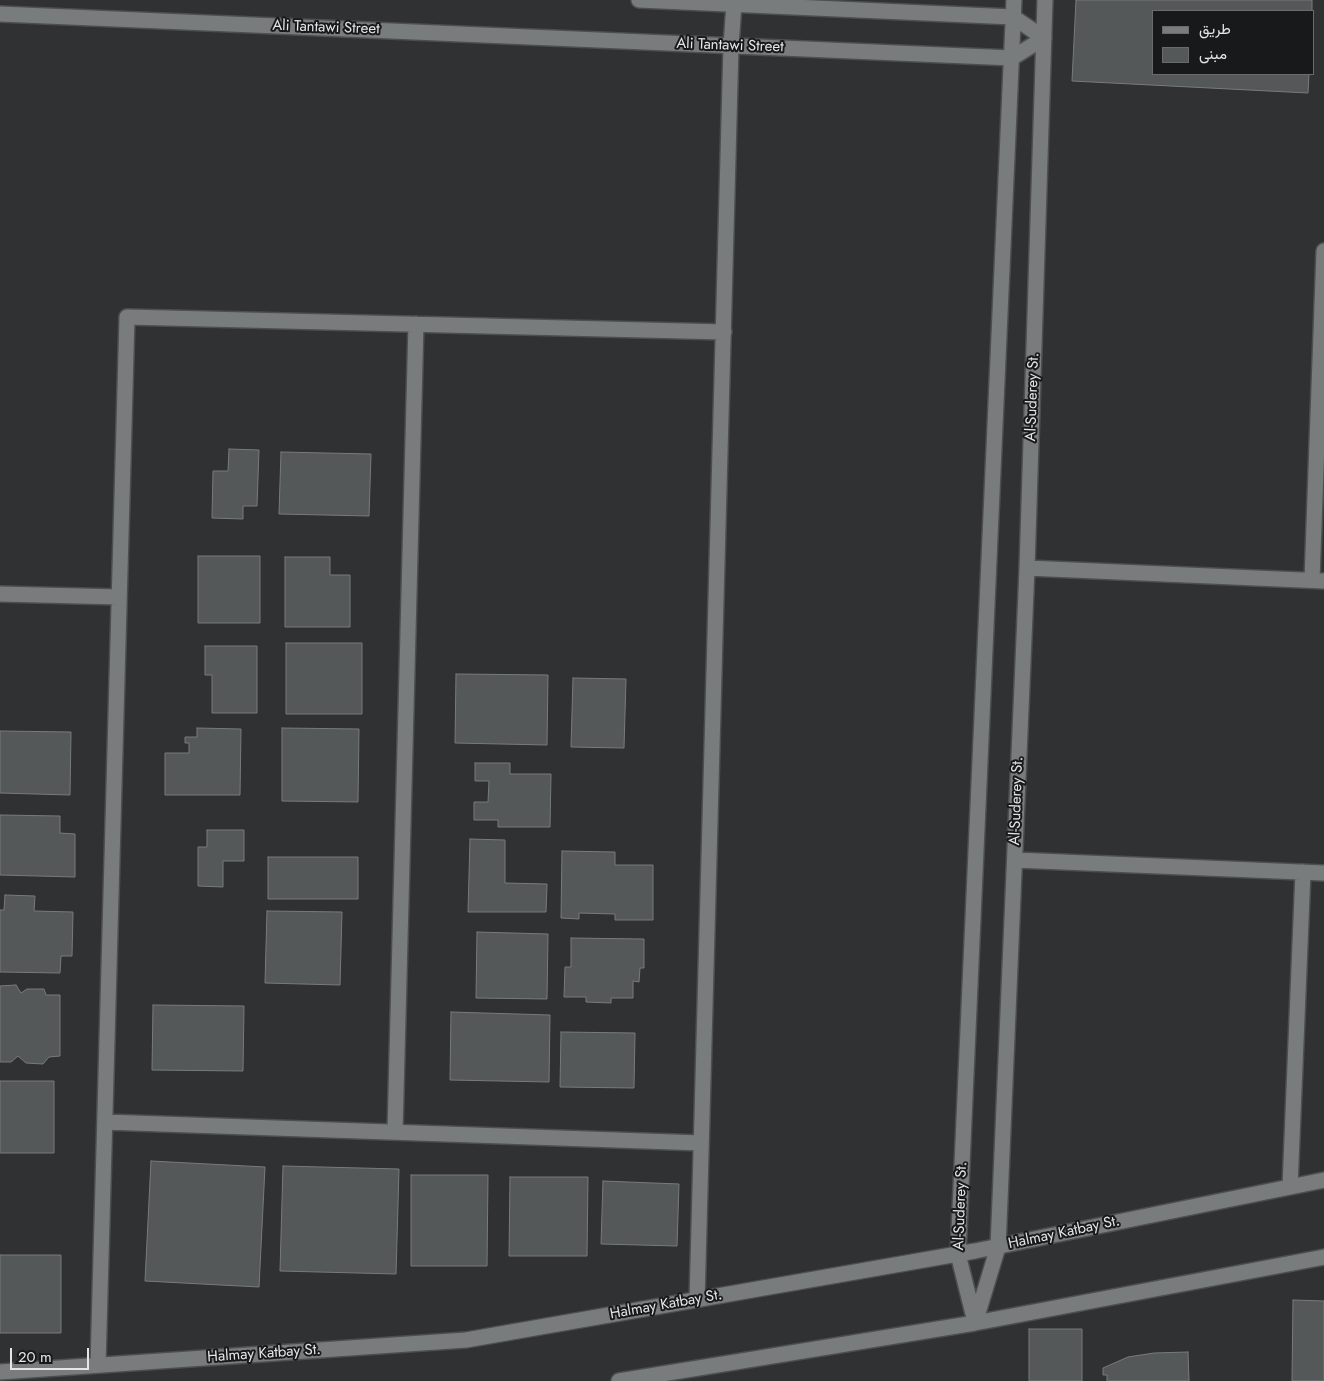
<!DOCTYPE html>
<html>
<head>
<meta charset="utf-8">
<style>
	body { margin:0 }
	#map { position:relative; width:1324px; height:1381px; overflow:hidden; background:#2f3133; font-family:Jost,Vazirmatn,sans-serif }
	canvas { display:block }
	.legend { position:absolute; left:1152px; top:10px; width:162px; height:65px; box-sizing:border-box; background:#18191a; border:1px solid #6a6b6c; margin:0; padding:6px 9px; list-style:none; font-size:15px; color:#e4e6e6 }
	.legend li { display:flex; align-items:center; gap:10px; height:25px }
	.legend b { width:25px; border:1px solid #6a6b6c }
	.scale { position:absolute; left:10px; top:1348px; width:79px; height:22px; box-sizing:border-box; border:2px solid #e4e6e6; border-top:0; padding-left:6px; font-size:15px; line-height:18px; white-space:nowrap; color:#e4e6e6; -webkit-text-stroke:4px #18191a; paint-order:stroke }
</style>
</head>
<body>
<div id="map">
<canvas width="1324" height="1381"></canvas>
<ul class="legend">
<li><b style="height:6px;background:#797c7d"></b>طريق</li>
<li><b style="height:14px;background:#555859"></b>مبنى</li>
</ul>
<div class="scale">20 m</div>
</div>
<script>
const g = document.querySelector('canvas').getContext('2d');
g.lineJoin = 'round';
function fill(path, color) {
  g.fillStyle = color;
  g.fill(path, 'evenodd');
}
function poly(rows) {
  const path = new Path2D();
  for (const r of rows) {
    path.moveTo(r[0], r[1]);
    for (let i = 2; i < r.length; i += 2) path.lineTo(r[i], r[i + 1]);
  }
  return path;
}
function stroke(path, color, width, dash) {
  g.strokeStyle = color;
  g.lineWidth = width;
  g.lineCap = dash ? 'butt' : 'round';
  g.setLineDash(dash || []);
  g.stroke(path);
}
function write(font, color, halo, rows, align = 'center') {
  g.font = font + ' Jost,sans-serif';
  g.lineWidth = 4;
  g.setLineDash([]);
  g.textBaseline = 'middle';
  g.strokeStyle = halo;
  g.fillStyle = color;
  for (const [text, x, y, turn = 0] of rows) {
    g.save();
    g.translate(x, y);
    g.rotate((+turn || 0) * Math.PI / 180);
    g.textAlign = isNaN(turn) ? turn : align;
    if (halo) g.strokeText(text, 0, 0);
    g.fillText(text, 0, 0);
    g.restore();
  }
}
const building = poly([
	[1076,0,1312,0,1312,11,1153,11,1153,74,1309,74,1308,93,1072,81,1076,0],
	[229,449,259,450,257,506,243,506,243,519,212,518,213,471,228,471,229,449],
	[281,452,371,454,369,516,279,514,281,452],
	[198,556,260,556,260,623,198,623,198,556],
	[285,557,330,557,330,575,350,575,350,627,285,627,285,557],
	[286,643,362,643,362,714,286,714,286,643],
	[205,646,257,646,257,713,212,713,212,675,205,675,205,646],
	[456,674,548,675,547,745,455,743,456,674],
	[573,678,626,679,624,748,571,747,573,678],
	[197,728,241,729,240,795,165,795,165,753,189,753,189,743,185,743,185,737,197,737,197,728],
	[282,728,359,729,358,802,282,801,282,728],
	[0,731,71,732,70,795,0,793,0,731],
	[475,763,510,763,510,774,551,774,550,827,498,827,498,820,474,820,474,802,488,802,489,781,475,781,475,763],
	[0,815,60,816,60,833,75,834,75,877,0,875,0,815],
	[207,830,244,830,244,861,223,861,223,887,198,886,198,847,207,847,207,830],
	[470,839,505,840,505,883,547,884,546,912,468,912,470,839],
	[562,851,615,852,615,865,653,865,653,920,615,920,615,914,579,913,579,919,561,918,562,851],
	[268,857,358,857,358,899,268,899,268,857],
	[5,895,35,896,34,911,73,912,72,956,61,956,60,973,0,972,0,910,4,910,5,895],
	[267,911,342,912,340,985,265,983,267,911],
	[477,932,548,934,547,999,476,998,477,932],
	[571,938,644,939,644,968,640,968,639,982,633,981,633,998,611,998,611,1003,586,1002,586,997,564,997,565,967,571,967,571,938],
	[16,985,21,993,27,989,44,989,46,995,60,995,60,1056,49,1057,43,1064,26,1063,18,1056,11,1062,0,1062,0,986,16,985],
	[153,1005,244,1006,243,1071,152,1070,153,1005],
	[451,1012,550,1015,549,1082,450,1080,451,1012],
	[561,1032,635,1033,634,1088,560,1087,561,1032],
	[0,1081,54,1081,54,1153,0,1153,0,1081],
	[151,1161,265,1167,259,1287,145,1281,151,1161],
	[283,1166,399,1169,396,1274,280,1271,283,1166],
	[411,1175,488,1175,487,1266,411,1266,411,1175],
	[510,1177,588,1177,587,1256,509,1256,510,1177],
	[603,1181,679,1184,677,1246,601,1244,603,1181],
	[0,1255,61,1255,61,1333,0,1333,0,1255],
	[1293,1300,1324,1301,1324,1381,1292,1381,1293,1300],
	[1029,1329,1082,1329,1082,1381,1029,1381,1029,1329],
	[1188,1352,1189,1381,1107,1381,1107,1375,1103,1375,1103,1368,1128,1357,1154,1353,1188,1352]
]);
fill(building, '#555859');
stroke(building, '#787b7c', 1);
const minor = poly([
	[0,14,1012,58,1044,38,1013,17,639,0],
	[1027,568,1324,581],
	[1312,580,1324,251],
	[0,594,119,597],
	[1015,860,1324,873],
	[105,1122,701,1143],
	[395,1132,416,324],
	[1290,1187,1303,872],
	[697,1300,731,46,734,4],
	[975,1322,958,1254,1014,0],
	[975,1323,998,1247,1027,568,1045,0],
	[98,1365,127,317,724,332],
	[0,1372,466,1340,975,1251,1324,1180],
	[619,1381,975,1323,1324,1257]
]);
stroke(minor, '#4c4e50', 18);
stroke(minor, '#797c7d', 15);
write('15px', '#e4e6e6', '#18191a', [
	["Ali Tantawi Street",326,28,2],
	["Ali Tantawi Street",730,46,2],
	["Al-Suderey St.",1033,397,-88],
	["Al-Suderey St.",1017,801,-88],
	["Al-Suderey St.",961,1206,-88],
	["Halmay Katbay St.",1064,1233,-12],
	["Halmay Katbay St.",666,1305,-10],
	["Halmay Katbay St.",264,1354,-4]
]);
</script>
</body>
</html>
